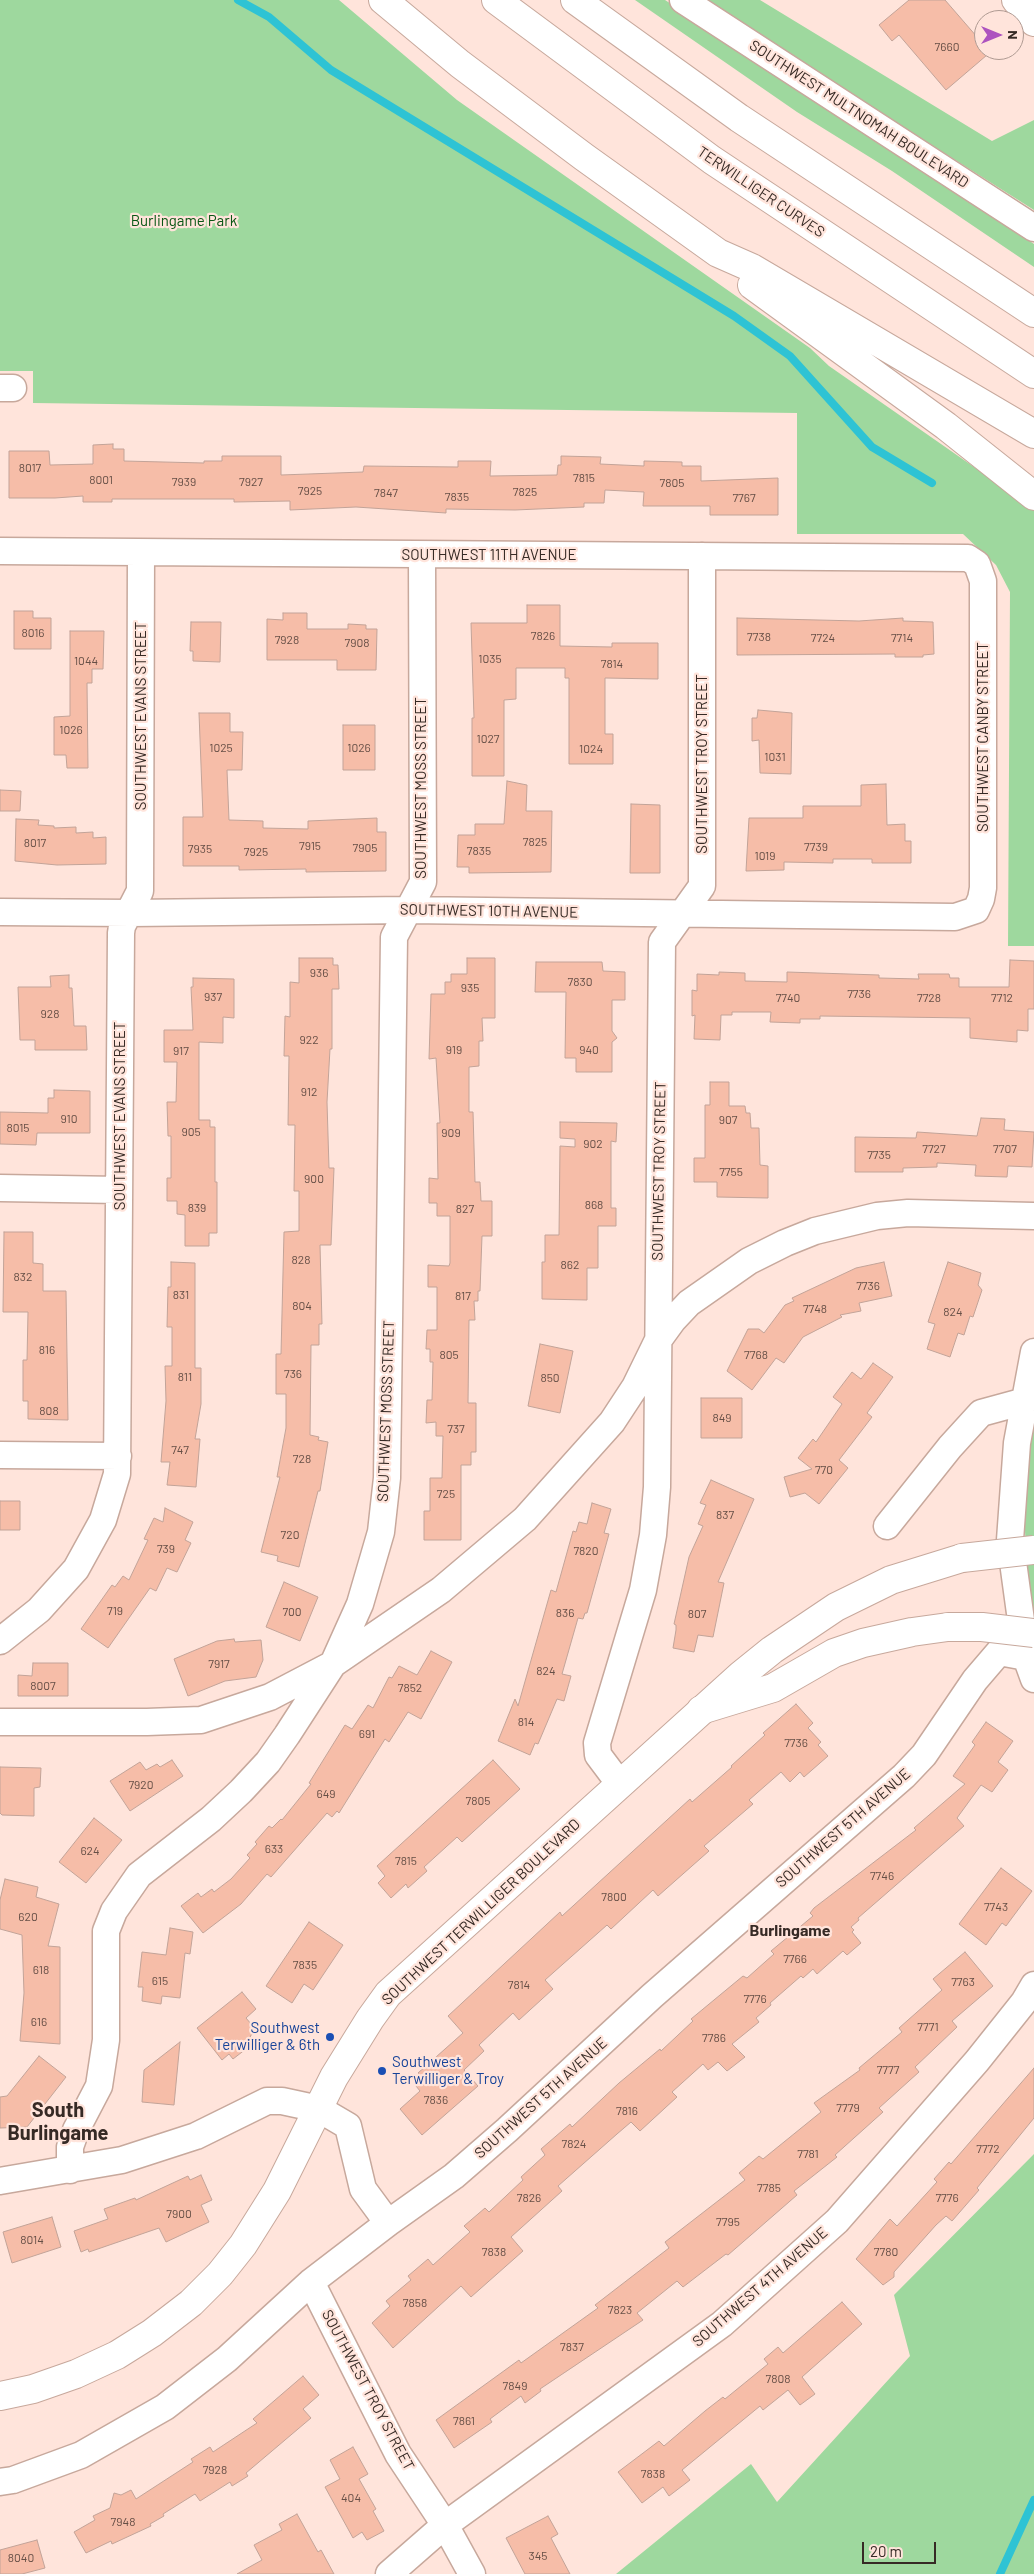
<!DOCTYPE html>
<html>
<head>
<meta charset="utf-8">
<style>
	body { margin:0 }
	#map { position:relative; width:1034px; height:2574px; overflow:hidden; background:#ffe4db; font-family:Barlow,sans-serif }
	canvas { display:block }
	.north { position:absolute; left:974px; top:10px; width:50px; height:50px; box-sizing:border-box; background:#ffe4db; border:1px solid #af9a92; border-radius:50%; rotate:90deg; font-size:14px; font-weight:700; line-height:20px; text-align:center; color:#362a25 }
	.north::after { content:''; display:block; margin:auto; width:18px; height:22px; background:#ad53bf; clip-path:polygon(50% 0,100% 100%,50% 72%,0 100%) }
	.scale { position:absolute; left:862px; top:2542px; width:74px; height:22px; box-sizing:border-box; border:2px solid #362a25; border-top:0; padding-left:6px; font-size:15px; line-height:18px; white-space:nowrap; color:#362a25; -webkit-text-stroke:4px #ffe4db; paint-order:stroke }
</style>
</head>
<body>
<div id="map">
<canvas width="1034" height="2574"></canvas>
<div class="north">N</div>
<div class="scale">20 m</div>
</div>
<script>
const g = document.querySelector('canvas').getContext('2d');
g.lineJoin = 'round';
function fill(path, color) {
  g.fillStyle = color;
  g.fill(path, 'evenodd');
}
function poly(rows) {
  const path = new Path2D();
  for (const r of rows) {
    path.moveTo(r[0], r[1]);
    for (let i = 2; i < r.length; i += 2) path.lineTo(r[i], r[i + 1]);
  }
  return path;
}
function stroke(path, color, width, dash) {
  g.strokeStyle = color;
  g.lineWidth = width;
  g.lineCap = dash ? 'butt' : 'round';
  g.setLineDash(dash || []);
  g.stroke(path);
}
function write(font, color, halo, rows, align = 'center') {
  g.font = font + ' Barlow,sans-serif';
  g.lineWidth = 4.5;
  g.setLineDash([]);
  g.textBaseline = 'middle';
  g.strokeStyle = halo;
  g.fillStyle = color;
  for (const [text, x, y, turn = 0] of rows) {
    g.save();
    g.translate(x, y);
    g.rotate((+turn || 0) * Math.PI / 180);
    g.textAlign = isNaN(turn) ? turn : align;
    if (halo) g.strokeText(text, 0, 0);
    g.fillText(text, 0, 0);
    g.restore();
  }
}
fill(poly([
	[0,0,339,0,457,100,810,348,829,366,1030,506,1034,511,1034,946,1008,946,1010,592,996,565,963,534,797,534,797,413,33,403,33,371,0,371],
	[635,0,665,0,872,135,1034,244,1034,267,892,171,797,112],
	[703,0,760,0,992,141,1034,120,1034,210],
	[1034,1417,1034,1625,1028,1587,1024,1512,1028,1451],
	[1034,2154,1034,2574,616,2574,751,2464,777,2502,910,2356,894,2295]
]), '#9ed89e');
stroke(poly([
	[238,0,269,17,331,70,734,316,790,356,872,447,932,483],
	[1000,2574,1034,2500]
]), '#2ec3d4', 8);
const building = poly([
	[909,0,945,0,984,45,984,50,987,50,987,55,946,90,899,35,892,41,879,25,909,0],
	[113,444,113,449,124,449,124,461,204,463,204,461,222,461,222,456,281,456,281,475,363,472,364,466,458,467,458,461,491,461,490,476,557,475,558,465,561,465,561,456,601,457,600,464,644,466,644,461,682,462,682,466,701,466,701,481,778,478,778,515,710,515,710,506,643,506,644,492,605,490,604,503,584,503,584,507,515,510,446,509,446,513,356,507,290,510,290,501,234,502,234,499,112,499,112,502,83,502,83,496,55,498,9,498,9,451,49,451,50,465,93,464,93,445,113,444],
	[527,605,560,605,560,646,612,647,612,643,658,643,658,679,605,678,605,734,613,734,613,764,569,764,569,678,565,678,565,668,516,668,516,699,504,700,504,776,472,776,472,718,474,718,471,623,527,623,527,605],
	[14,611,33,611,33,618,51,618,51,649,14,649,14,611],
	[283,613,307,613,307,629,348,629,348,624,366,625,366,629,377,629,376,670,337,670,337,660,267,660,267,619,283,620,283,613],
	[737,618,859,621,903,618,903,621,933,622,934,654,923,655,923,657,895,657,895,654,737,655,737,618],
	[191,622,221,622,220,662,193,661,193,651,190,651,191,622],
	[70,631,104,631,103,669,92,669,92,683,87,683,88,768,67,768,66,755,54,755,54,717,70,716,70,631],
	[758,710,792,713,791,774,760,773,759,740,752,741,752,718,757,718,758,710],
	[199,713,230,713,230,732,243,732,242,770,227,770,229,820,263,821,263,828,308,829,308,821,377,818,377,832,386,832,386,871,306,872,306,869,239,870,239,866,183,866,183,817,203,817,199,713],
	[343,725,375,725,375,770,343,770,343,725],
	[507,781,527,785,526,811,552,811,551,872,469,873,469,867,457,867,458,835,475,835,475,824,504,824,507,781],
	[886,784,887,825,905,824,905,841,911,841,911,863,872,863,872,859,833,859,833,863,784,862,784,870,746,871,749,818,803,818,803,806,861,806,861,785,886,784],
	[0,790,21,791,20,811,0,811,0,790],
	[631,804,660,805,660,873,630,873,631,804],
	[16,819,39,820,38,825,54,826,54,828,76,827,76,833,93,832,93,838,106,837,106,864,57,865,15,861,16,819],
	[299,958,333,958,333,965,338,965,339,989,332,989,332,1049,330,1049,327,1102,329,1168,334,1168,331,1245,320,1245,322,1324,319,1324,319,1345,311,1345,310,1435,319,1437,318,1440,328,1442,320,1491,318,1491,299,1567,277,1561,278,1556,261,1552,280,1477,277,1477,286,1428,286,1394,276,1394,276,1354,281,1354,284,1232,299,1231,299,1191,294,1191,295,1125,288,1125,289,1056,284,1056,285,1016,290,1017,290,982,299,983,299,958],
	[467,958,495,958,495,1018,482,1018,483,1041,479,1041,479,1066,469,1067,469,1112,473,1112,475,1182,480,1182,481,1201,492,1201,492,1236,482,1236,480,1291,478,1291,478,1301,474,1301,475,1320,469,1320,468,1403,476,1403,476,1452,471,1452,471,1465,461,1465,461,1540,424,1540,424,1511,430,1511,430,1478,442,1478,443,1436,436,1436,436,1422,426,1423,427,1400,432,1400,433,1362,430,1362,430,1349,426,1349,427,1330,437,1330,437,1287,428,1287,428,1265,449,1266,450,1263,450,1216,437,1216,437,1203,429,1203,429,1178,438,1179,437,1123,440,1123,436,1058,429,1059,431,994,445,994,445,982,451,982,451,974,467,974,467,958],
	[1010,960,1034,961,1034,1009,1028,1009,1028,1031,1017,1030,1017,1042,970,1038,970,1018,820,1016,820,1019,800,1019,800,1023,770,1022,771,1012,732,1012,732,1015,721,1015,720,1040,694,1039,695,1015,692,1016,692,990,697,991,697,974,719,975,719,972,745,973,745,981,787,982,787,972,879,975,879,978,919,979,918,974,949,974,950,978,959,978,959,987,1009,987,1010,960],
	[536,962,602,962,603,971,625,972,625,1000,612,1000,612,1031,617,1038,612,1042,612,1072,576,1072,576,1058,565,1058,566,992,535,992,536,962],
	[69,975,69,988,72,988,74,1026,86,1026,87,1050,35,1050,35,1040,20,1040,18,987,51,987,50,976,69,975],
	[193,978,234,979,234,1018,223,1017,223,1043,199,1042,199,1120,210,1120,210,1127,215,1127,215,1182,217,1182,217,1233,209,1233,209,1246,185,1246,185,1215,177,1214,177,1201,167,1201,167,1178,171,1178,171,1136,168,1136,167,1102,176,1102,177,1062,164,1062,164,1030,193,1030,191,987,193,987,193,978],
	[710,1082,729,1082,729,1106,745,1106,746,1113,750,1113,751,1128,759,1128,760,1165,768,1166,768,1198,717,1197,717,1182,694,1182,694,1158,705,1158,705,1105,710,1105,710,1082],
	[54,1090,90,1091,90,1133,37,1133,36,1145,0,1144,0,1112,48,1113,48,1098,54,1098,54,1090],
	[981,1118,1005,1119,1004,1130,1034,1132,1032,1167,1008,1166,1007,1177,975,1176,976,1165,937,1163,937,1167,903,1168,903,1172,855,1172,855,1137,916,1138,917,1132,977,1136,981,1118],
	[560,1122,617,1123,616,1142,611,1141,611,1208,616,1208,616,1226,598,1226,598,1268,587,1268,587,1300,542,1299,542,1262,545,1262,545,1235,559,1235,560,1146,575,1147,575,1139,560,1138,560,1122],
	[4,1232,33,1232,33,1263,43,1264,43,1291,66,1291,68,1420,28,1419,28,1401,23,1401,23,1360,27,1360,28,1312,3,1312,4,1232],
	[171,1262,195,1263,195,1368,201,1368,201,1404,195,1439,200,1439,196,1487,167,1485,170,1462,161,1462,166,1401,165,1366,172,1366,172,1327,167,1327,168,1287,171,1287,171,1262],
	[884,1262,892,1296,859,1303,861,1311,840,1315,842,1317,803,1337,784,1363,776,1358,752,1390,727,1371,748,1329,759,1329,764,1333,785,1305,794,1301,792,1298,856,1268,884,1262],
	[948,1262,981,1273,978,1285,982,1290,973,1317,970,1316,964,1335,958,1333,950,1357,927,1349,935,1324,928,1322,948,1262],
	[540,1344,573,1351,560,1413,528,1406,540,1344],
	[873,1363,893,1377,867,1413,872,1417,839,1460,848,1468,819,1504,805,1493,790,1497,784,1477,812,1469,798,1458,813,1439,816,1442,842,1404,833,1397,852,1372,861,1379,873,1363],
	[701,1398,742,1398,742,1438,701,1438,701,1398],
	[711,1480,754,1499,718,1582,724,1583,713,1637,698,1635,694,1652,673,1648,676,1630,676,1625,674,1624,689,1557,703,1526,698,1524,706,1505,700,1503,711,1480],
	[0,1501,20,1501,20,1530,0,1530,0,1501],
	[592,1503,611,1509,604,1533,609,1534,587,1613,585,1613,583,1619,578,1618,562,1674,571,1676,564,1701,557,1699,538,1744,535,1743,530,1755,498,1741,515,1699,518,1706,551,1590,556,1592,573,1531,576,1532,579,1522,587,1524,592,1503],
	[165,1508,193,1522,185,1540,191,1543,177,1572,167,1568,156,1591,150,1588,108,1648,81,1629,112,1585,115,1587,123,1576,129,1580,148,1540,144,1539,154,1518,163,1522,165,1508],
	[284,1582,318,1597,300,1641,266,1627,284,1582],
	[234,1639,235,1642,261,1640,263,1660,256,1677,225,1681,188,1696,174,1659,217,1641,234,1639],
	[431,1651,452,1662,421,1719,408,1712,389,1742,385,1739,339,1813,337,1811,332,1817,327,1813,271,1877,267,1874,241,1904,203,1933,181,1906,198,1893,201,1897,212,1889,214,1892,231,1879,250,1858,247,1855,257,1844,255,1842,269,1826,272,1828,281,1819,282,1820,311,1784,309,1783,345,1725,352,1729,368,1705,373,1708,389,1677,392,1678,399,1666,417,1675,431,1651],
	[33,1663,68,1663,68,1696,18,1696,18,1675,32,1676,33,1663],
	[796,1704,813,1723,808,1728,821,1742,818,1745,828,1756,804,1777,800,1772,790,1782,781,1772,749,1800,753,1804,704,1846,709,1851,658,1896,653,1890,611,1929,607,1925,545,1980,553,1989,519,2020,513,2013,479,2045,484,2051,464,2070,478,2086,422,2135,400,2109,420,2091,416,2086,424,2079,418,2073,463,2033,448,2016,560,1912,562,1916,690,1799,692,1802,732,1767,731,1766,765,1735,763,1733,796,1704],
	[986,1722,1013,1741,998,1762,1008,1770,992,1792,981,1785,957,1818,964,1826,858,1918,859,1920,851,1927,854,1930,852,1932,861,1943,847,1955,843,1951,817,1974,813,1969,803,1978,801,1976,770,2003,771,2005,756,2018,759,2022,732,2044,745,2057,727,2071,718,2062,708,2070,703,2064,672,2092,677,2097,640,2131,631,2122,617,2134,558,2186,562,2191,511,2237,523,2251,471,2297,461,2286,393,2348,372,2323,390,2306,386,2301,411,2280,408,2276,428,2259,433,2265,470,2232,464,2226,485,2208,489,2212,523,2180,521,2177,545,2155,541,2149,570,2124,572,2127,619,2083,660,2049,661,2051,693,2021,691,2019,743,1976,747,1978,774,1954,771,1951,813,1916,810,1913,814,1908,916,1830,914,1828,965,1784,953,1776,975,1745,972,1742,986,1722],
	[172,1760,183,1776,130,1811,110,1781,140,1762,146,1770,157,1764,160,1767,172,1760],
	[493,1760,520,1789,462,1842,457,1837,424,1867,427,1871,408,1888,406,1884,391,1898,378,1883,385,1876,377,1866,493,1760],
	[0,1767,41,1768,40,1787,34,1788,34,1816,2,1815,0,1813,0,1767],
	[94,1818,122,1840,86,1883,59,1862,94,1818],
	[1001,1868,1032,1891,1006,1926,1002,1923,986,1945,959,1924,1001,1868],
	[5,1879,38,1887,36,1897,59,1904,48,1946,60,1947,60,2044,20,2041,24,1993,22,1935,0,1929,0,1900,5,1879],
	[309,1922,343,1945,313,1990,304,1984,292,2003,266,1986,309,1922],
	[170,1928,193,1932,190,1954,185,1953,180,1998,162,1996,161,2004,142,2001,143,1987,138,1987,142,1952,166,1955,170,1928],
	[965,1952,993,1986,952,2021,957,2027,915,2067,919,2072,879,2108,883,2112,835,2155,837,2157,794,2191,797,2195,728,2255,726,2254,683,2287,677,2281,637,2313,643,2320,540,2389,541,2391,525,2403,521,2396,490,2419,492,2422,454,2448,436,2420,519,2360,521,2363,598,2308,595,2305,669,2248,665,2242,745,2180,739,2173,759,2156,763,2159,821,2112,814,2103,860,2070,859,2068,902,2032,899,2028,942,1990,933,1979,965,1952],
	[242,1992,256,2009,246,2018,257,2031,250,2036,255,2042,233,2059,229,2054,222,2060,197,2028,242,1992],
	[180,2042,174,2105,142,2102,144,2070,180,2042],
	[39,2056,66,2077,27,2127,0,2128,0,2097,7,2096,39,2056],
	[1034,2068,1034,2118,977,2188,979,2190,952,2221,946,2216,936,2225,894,2272,894,2277,883,2285,856,2259,890,2219,897,2226,937,2182,934,2179,949,2162,951,2164,1034,2068],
	[201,2175,212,2200,201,2205,209,2222,166,2242,159,2228,89,2252,88,2249,81,2252,74,2231,108,2219,104,2209,135,2198,136,2200,188,2176,190,2180,201,2175],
	[52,2217,61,2247,12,2263,3,2232,52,2217],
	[842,2302,862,2324,802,2377,815,2394,800,2405,788,2390,763,2410,760,2406,682,2470,690,2480,669,2496,663,2487,642,2503,618,2472,659,2441,664,2446,705,2411,723,2397,725,2399,768,2364,764,2359,778,2347,783,2353,842,2302],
	[303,2376,319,2395,303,2409,311,2418,246,2473,248,2476,232,2486,230,2482,200,2501,195,2494,163,2514,164,2516,150,2524,151,2526,112,2544,111,2541,86,2553,74,2532,95,2520,93,2516,110,2508,114,2493,121,2495,131,2490,136,2499,193,2462,191,2459,210,2447,213,2452,257,2423,253,2419,303,2376],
	[353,2447,368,2474,359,2479,376,2509,373,2511,384,2531,367,2540,362,2532,353,2538,325,2487,340,2479,330,2460,353,2447],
	[297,2514,318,2552,321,2550,334,2574,237,2574,262,2560,254,2545,282,2530,279,2524,297,2514],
	[548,2516,558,2534,551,2538,570,2574,525,2574,506,2538,548,2516],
	[37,2540,45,2568,22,2574,0,2574,0,2550,37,2540]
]);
fill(building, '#f6bda8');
stroke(building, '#c2a398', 1);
const minor = poly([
	[683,0,1034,228],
	[0,388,13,388],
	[0,551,968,558,977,564,983,581,983,888,981,899,976,910,955,917,409,910,130,913,0,912],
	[0,1188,119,1190],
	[1034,1352,1017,1443,1010,1540,1026,1657,1034,1679],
	[0,1455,118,1456],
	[887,1526,950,1447,981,1413,1025,1401],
	[0,1641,39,1610,76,1569,103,1520,117,1474,121,933,122,926,140,891,141,553],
	[0,1722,147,1722,201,1720,270,1697,333,1664,441,1590,525,1519,612,1422,635,1387,657,1342,673,1320,689,1303,749,1261,785,1243,815,1231,877,1216,908,1213,1034,1216],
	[619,1783,598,1755,597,1743,643,1590,653,1535,657,1487,662,942,702,886,702,556],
	[70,2170,70,2147,76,2130,99,2086,106,2040,106,1931,114,1911,139,1875,211,1819,241,1791,268,1762,287,1735,333,1664,360,1604,381,1532,387,1478,394,937,423,882,422,555],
	[0,2181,122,2160,196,2136,267,2101,282,2101,319,2109,348,2126,363,2189,388,2223],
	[311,2282,398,2454,445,2525,472,2574],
	[0,2482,13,2480,81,2455,165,2407,227,2359,311,2282,388,2223,454,2176,507,2130,652,1996,904,1776,924,1755,975,1680,999,1652,1026,1657],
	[389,2574,445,2525,722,2324,837,2221,977,2061,1024,2002,1034,1985]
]);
const major = poly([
	[1016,0,1034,22],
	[0,2396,33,2389,76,2374,117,2355,152,2333,191,2303,220,2274,243,2245,277,2191,334,2077,370,2019,388,1994,741,1675,772,1650,836,1607,891,1580,962,1558]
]);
const highway = poly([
	[383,0,460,64,584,157,718,253,752,268,1034,434],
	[496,0,712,160,1034,374],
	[575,0,739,118,1034,313],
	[752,285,946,426,1034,496],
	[701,1710,773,1688,834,1653,863,1643,912,1632,948,1627]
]);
stroke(minor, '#c7a89c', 29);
stroke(major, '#c7a89c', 30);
stroke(highway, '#c7a89c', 30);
stroke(minor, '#fff', 26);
stroke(major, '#fff', 28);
stroke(highway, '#fff', 28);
const majorBridge = poly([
	[962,1558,1034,1550]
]);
const highwayBridge = poly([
	[948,1627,982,1627,1034,1633]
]);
stroke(majorBridge, '#c7a89c', 30, []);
stroke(highwayBridge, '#c7a89c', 30, []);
stroke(majorBridge, '#fff', 28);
stroke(highwayBridge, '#fff', 28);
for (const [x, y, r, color] of [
	[330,2037,5,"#1a4fb4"],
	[382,2071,5,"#1a4fb4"]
]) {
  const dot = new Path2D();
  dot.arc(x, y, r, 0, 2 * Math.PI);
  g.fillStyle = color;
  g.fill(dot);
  stroke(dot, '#ffe4db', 2);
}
write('12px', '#664f46', null, [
	["7660",947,47],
	["8017",30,468],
	["7815",584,478],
	["8001",101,480],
	["7939",184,482],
	["7927",251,482],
	["7805",672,483],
	["7925",310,491],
	["7825",525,492],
	["7847",386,493],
	["7835",457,497],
	["7767",744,498],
	["8016",33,633],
	["7826",543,636],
	["7738",759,637],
	["7724",823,638],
	["7714",902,638],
	["7928",287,640],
	["7908",357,643],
	["1035",490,659],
	["1044",86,661],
	["7814",612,664],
	["1026",71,730],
	["1027",488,739],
	["1025",221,748],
	["1026",359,748],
	["1024",591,749],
	["1031",775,757],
	["7825",535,842],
	["8017",35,843],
	["7915",310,846],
	["7739",816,847],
	["7905",365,848],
	["7935",200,849],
	["7835",479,851],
	["7925",256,852],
	["1019",765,856],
	["936",319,973],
	["7830",580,982],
	["935",470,988],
	["7736",859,994],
	["937",213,997],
	["7740",788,998],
	["7728",929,998],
	["7712",1002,998],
	["928",50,1014],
	["922",309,1040],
	["919",454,1050],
	["940",589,1050],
	["917",181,1051],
	["912",309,1092],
	["910",69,1119],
	["907",728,1120],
	["8015",18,1128],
	["905",191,1132],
	["909",451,1133],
	["902",593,1144],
	["7727",934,1149],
	["7707",1005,1149],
	["7735",879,1155],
	["7755",731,1172],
	["900",314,1179],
	["868",594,1205],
	["839",197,1208],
	["827",465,1209],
	["828",301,1260],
	["862",570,1265],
	["832",23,1277],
	["7736",868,1286],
	["831",181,1295],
	["817",463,1296],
	["804",302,1306],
	["7748",815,1309],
	["824",953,1312],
	["816",47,1350],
	["805",449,1355],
	["7768",756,1355],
	["736",293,1374],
	["811",185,1377],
	["850",550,1378],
	["808",49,1411],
	["849",722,1418],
	["737",456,1429],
	["747",180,1450],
	["728",302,1459],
	["770",824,1470],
	["725",446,1494],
	["837",725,1515],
	["720",290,1535],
	["739",166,1549],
	["7820",586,1551],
	["719",115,1611],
	["700",292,1612],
	["836",565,1613],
	["807",697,1614],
	["7917",219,1664],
	["824",546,1671],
	["8007",43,1686],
	["7852",410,1688],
	["814",526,1722],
	["691",367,1734],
	["7736",796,1743],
	["7920",141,1785],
	["649",326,1794],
	["7805",478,1801],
	["633",274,1849],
	["624",90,1851],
	["7815",406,1861],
	["7746",882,1876],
	["7800",614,1897],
	["7743",996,1907],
	["620",28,1917],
	["7766",795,1959],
	["7835",305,1965],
	["618",41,1970],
	["615",160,1981],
	["7763",963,1982],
	["7814",519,1985],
	["7776",755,1999],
	["616",39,2022],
	["7771",928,2027],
	["7786",714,2038],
	["7777",888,2070],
	["7836",436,2100],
	["7779",848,2108],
	["7816",627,2111],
	["7824",574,2144],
	["7772",988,2149],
	["7781",808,2154],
	["7785",769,2188],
	["7826",529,2198],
	["7776",947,2198],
	["7900",179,2214],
	["7795",728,2222],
	["8014",32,2240],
	["7838",494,2252],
	["7780",886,2252],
	["7858",415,2303],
	["7823",620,2310],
	["7837",572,2347],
	["7808",778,2379],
	["7849",515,2386],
	["7861",464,2421],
	["7928",215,2470],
	["7838",653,2474],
	["404",351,2498],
	["7948",123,2522],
	["345",538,2556],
	["8040",21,2558]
]);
write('15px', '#362a25', '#ffe4db', [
	["SOUTHWEST MULTNOMAH BOULEVARD",859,114,33],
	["TERWILLIGER CURVES",761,192,34],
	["SOUTHWEST 11TH AVENUE",489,555],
	["SOUTHWEST EVANS STREET",141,716,-90],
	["SOUTHWEST CANBY STREET",983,737,-90],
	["SOUTHWEST TROY STREET",702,764,-90],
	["SOUTHWEST MOSS STREET",421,788,-90],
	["SOUTHWEST 10TH AVENUE",489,911,1],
	["SOUTHWEST EVANS STREET",120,1116,-90],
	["SOUTHWEST TROY STREET",659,1171,-89],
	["SOUTHWEST MOSS STREET",386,1411,-88],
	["SOUTHWEST 5TH AVENUE",843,1828,-41],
	["SOUTHWEST TERWILLIGER BOULEVARD",481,1912,-43],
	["SOUTHWEST 5TH AVENUE",541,2098,-42],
	["SOUTHWEST 4TH AVENUE",760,2287,-41],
	["SOUTHWEST TROY STREET",368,2390,62]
]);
write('15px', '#095614', '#ffe4db', [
	["Burlingame Park",184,221]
]);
write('15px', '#164399', '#ffe4db', [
	["Southwest",320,2028],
	["Terwilliger & 6th",320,2045],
	["Southwest",392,2062,"left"],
	["Terwilliger & Troy",392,2079,"left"]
], 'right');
write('bold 16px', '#362a25', '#ffe4db', [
	["Burlingame",790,1931]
]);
write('bold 20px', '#362a25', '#ffe4db', [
	["South",58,2110],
	["Burlingame",58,2133]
]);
</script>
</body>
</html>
